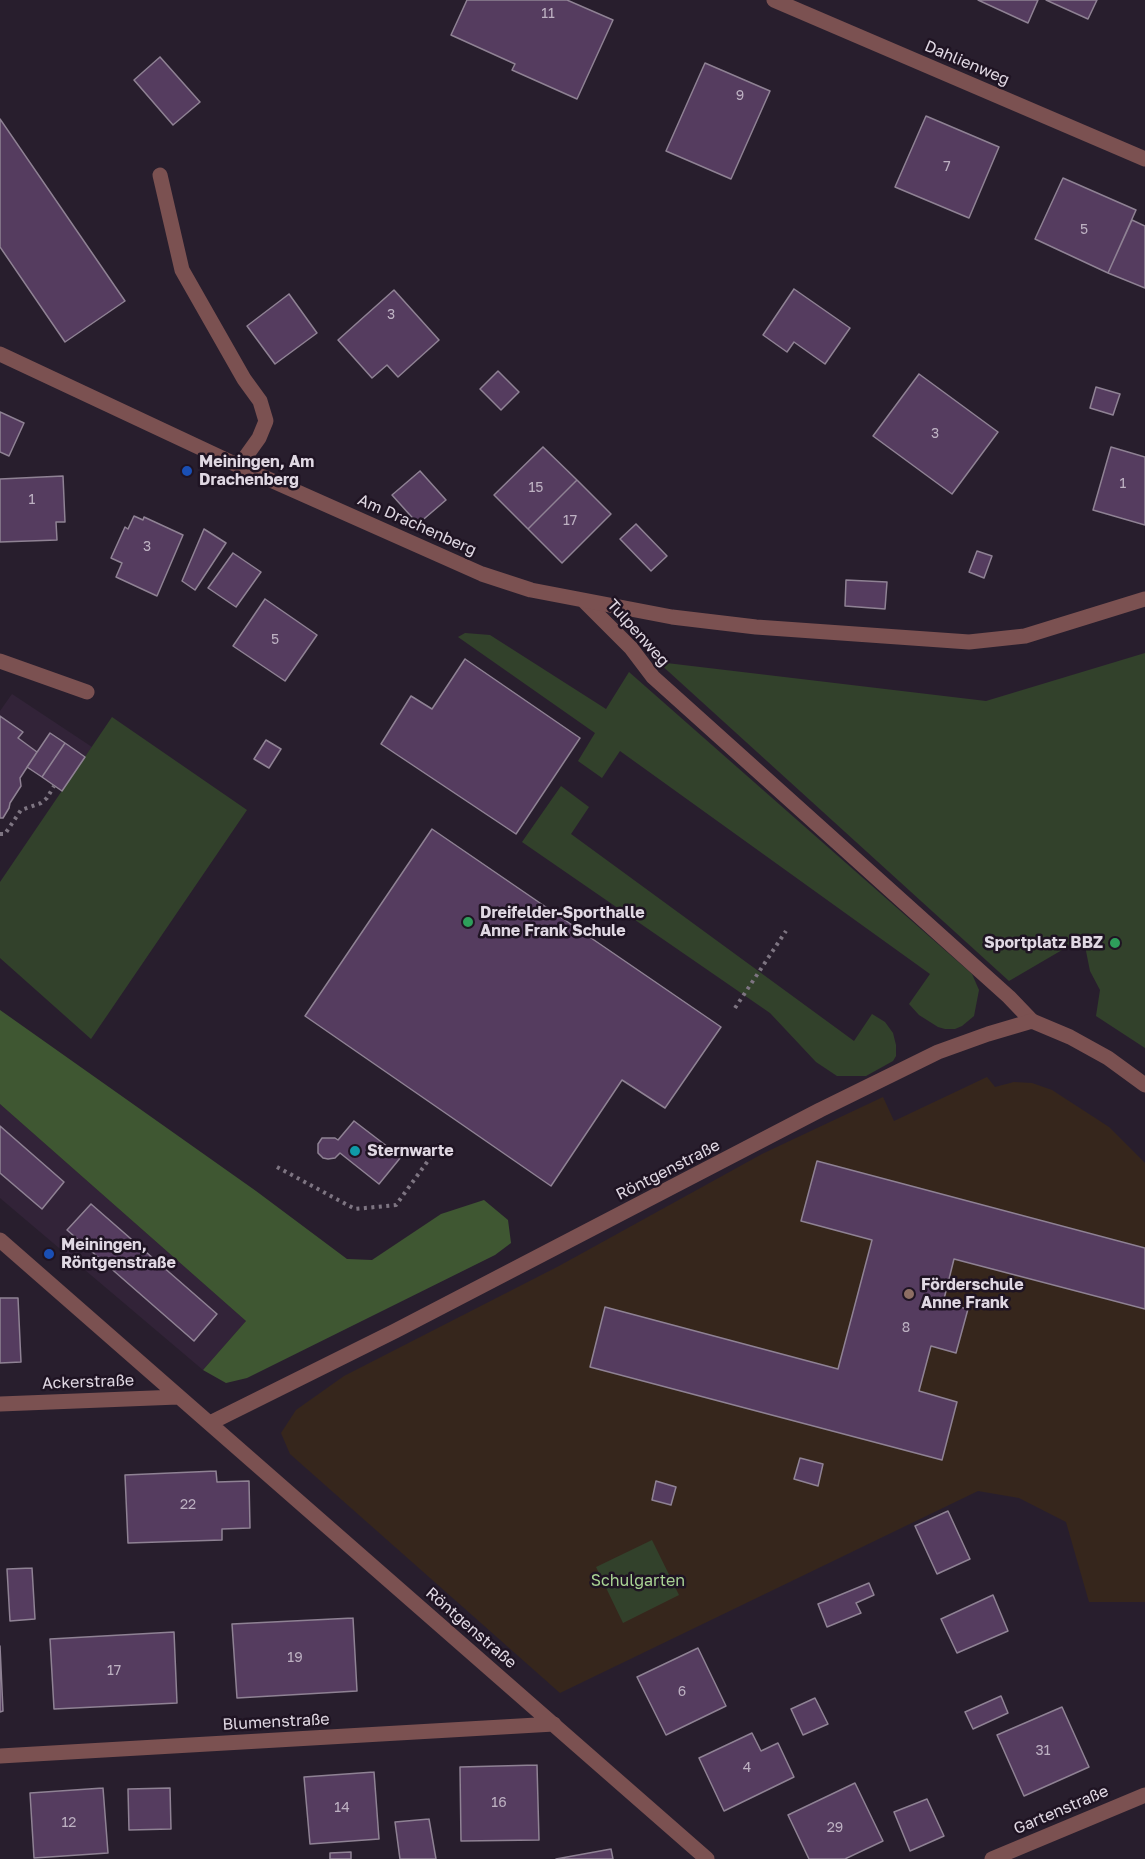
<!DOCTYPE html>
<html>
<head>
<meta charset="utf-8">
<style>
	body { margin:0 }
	canvas { display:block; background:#281e2d }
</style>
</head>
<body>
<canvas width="1145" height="1859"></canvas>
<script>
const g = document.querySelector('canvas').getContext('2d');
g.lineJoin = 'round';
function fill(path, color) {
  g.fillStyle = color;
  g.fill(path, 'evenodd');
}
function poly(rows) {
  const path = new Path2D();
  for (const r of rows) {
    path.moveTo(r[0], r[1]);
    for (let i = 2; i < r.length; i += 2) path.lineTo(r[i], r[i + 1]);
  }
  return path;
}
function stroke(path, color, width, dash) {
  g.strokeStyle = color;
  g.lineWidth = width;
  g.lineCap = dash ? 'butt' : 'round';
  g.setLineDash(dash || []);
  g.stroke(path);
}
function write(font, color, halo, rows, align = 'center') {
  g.font = font + ' "Golos Text",sans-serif';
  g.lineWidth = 5;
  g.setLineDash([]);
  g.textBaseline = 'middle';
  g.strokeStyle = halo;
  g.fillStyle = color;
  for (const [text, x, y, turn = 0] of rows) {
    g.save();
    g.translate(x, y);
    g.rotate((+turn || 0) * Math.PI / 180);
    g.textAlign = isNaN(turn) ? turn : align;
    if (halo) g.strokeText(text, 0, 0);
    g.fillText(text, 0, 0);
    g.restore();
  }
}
fill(poly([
	[12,694,92,747,85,757,65,743,37,752,18,738,22,732,0,716,0,711],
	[0,1104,246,1321,203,1370,0,1198]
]), '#322338');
fill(poly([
	[987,1077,995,1087,1014,1082,1032,1083,1052,1090,1109,1127,1145,1163,1145,1602,1089,1602,1066,1522,1019,1498,978,1491,560,1693,290,1454,281,1433,296,1410,344,1376,559,1266,762,1154,883,1097,894,1121]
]), '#36261c');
fill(poly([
	[465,633,490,635,606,709,629,672,972,974,979,990,974,1016,962,1026,955,1029,945,1029,938,1027,919,1015,909,1004,930,974,620,751,602,778,578,761,595,733,458,637],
	[1145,653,1145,1048,1096,1016,1100,990,1090,971,1086,951,1086,936,1009,981,658,662,986,701],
	[112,717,247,810,91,1039,0,958,0,882],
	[561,786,589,807,571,834,854,1041,872,1014,885,1022,893,1033,896,1045,896,1056,893,1061,866,1076,837,1076,816,1062,770,1013,522,842],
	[652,1540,679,1595,623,1623,596,1567]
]), '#32412b');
fill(poly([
	[0,1010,256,1191,347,1259,372,1260,441,1214,484,1200,508,1220,511,1243,495,1255,247,1378,226,1383,203,1370,246,1321,0,1104]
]), '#3f5732');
const building = poly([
	[467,0,567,0,613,20,577,99,512,70,515,64,451,35,467,0],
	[978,0,1038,0,1028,23,978,0],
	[1046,0,1097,0,1088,19,1046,0],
	[160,57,200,102,173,125,134,80,160,57],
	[705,63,770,91,731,179,666,151,705,63],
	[926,116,999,147,969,218,895,187,926,116],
	[0,119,125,301,65,342,0,247,0,119],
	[1063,178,1136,210,1108,273,1035,239,1063,178],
	[1132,220,1145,226,1145,288,1108,273,1132,220],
	[794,289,850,328,825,364,794,342,787,352,763,335,794,289],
	[394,290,439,340,398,377,387,365,372,378,338,340,394,290],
	[289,294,317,333,275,364,247,326,289,294],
	[498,371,519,392,501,410,480,389,498,371],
	[919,374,998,432,952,494,873,436,919,374],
	[1096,387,1120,394,1113,415,1090,408,1096,387],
	[0,412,24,423,9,456,0,452,0,412],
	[543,447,577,480,528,529,494,495,543,447],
	[1111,447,1145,457,1145,525,1093,510,1111,447],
	[420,471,446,500,418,524,392,495,420,471],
	[63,476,65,522,56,522,57,540,0,542,0,479,63,476],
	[577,480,611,514,562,563,528,529,577,480],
	[134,516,143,520,144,517,183,535,157,596,116,577,122,563,111,558,125,527,128,529,134,516],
	[636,524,667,556,651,571,620,539,636,524],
	[204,529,226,543,195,590,182,581,204,529],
	[977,551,992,556,984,578,969,572,977,551],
	[233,553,261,572,236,607,208,588,233,553],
	[846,580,887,582,885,609,845,606,846,580],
	[265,599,317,635,285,681,233,646,265,599],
	[465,659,580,738,516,834,381,744,411,696,432,709,465,659],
	[0,716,23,732,18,738,37,752,20,778,21,786,10,803,9,808,3,818,0,818,0,716],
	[50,733,65,743,42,777,27,767,50,733],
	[266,740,281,749,269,768,254,759,266,740],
	[65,743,85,757,62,791,42,777,65,743],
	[432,829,721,1027,665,1108,622,1080,551,1186,305,1016,432,829],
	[354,1121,401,1157,379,1184,340,1153,335,1158,328,1159,323,1158,318,1153,318,1144,322,1138,335,1138,338,1140,354,1121],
	[0,1126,64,1182,42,1209,0,1173,0,1126],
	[817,1161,1145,1248,1145,1309,954,1259,943,1303,968,1309,956,1353,931,1346,919,1391,957,1402,942,1460,590,1367,605,1307,838,1369,872,1240,801,1221,817,1161],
	[91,1204,217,1314,194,1341,67,1230,91,1204],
	[0,1298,18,1298,21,1362,0,1363,0,1298],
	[800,1458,823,1464,818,1486,794,1479,800,1458],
	[216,1471,217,1482,249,1481,250,1528,222,1529,222,1540,128,1543,125,1475,216,1471],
	[656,1481,676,1487,671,1505,652,1500,656,1481],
	[948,1511,970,1559,937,1574,915,1526,948,1511],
	[32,1568,35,1619,10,1621,7,1569,32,1568],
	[869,1583,874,1595,856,1603,861,1613,827,1627,818,1604,869,1583],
	[993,1595,1008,1631,957,1653,941,1619,993,1595],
	[353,1618,357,1691,237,1698,232,1624,353,1618],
	[174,1632,177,1703,54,1709,50,1639,174,1632],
	[0,1646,3,1711,0,1712,0,1646],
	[698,1648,726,1706,666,1735,637,1677,698,1648],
	[1001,1696,1008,1713,973,1729,965,1712,1001,1696],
	[815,1698,828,1724,803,1735,791,1709,815,1698],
	[1062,1707,1089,1767,1024,1796,997,1735,1062,1707],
	[752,1733,761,1751,778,1743,794,1777,724,1811,699,1758,752,1733],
	[537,1765,539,1840,461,1841,460,1767,537,1765],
	[374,1772,379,1839,310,1844,304,1777,374,1772],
	[855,1783,883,1841,845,1859,809,1859,788,1815,855,1783],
	[103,1788,108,1853,34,1858,30,1793,103,1788],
	[170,1788,171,1829,129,1830,128,1789,170,1788],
	[927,1799,944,1836,910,1851,894,1812,927,1799],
	[429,1819,436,1859,400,1859,395,1822,429,1819],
	[611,1849,613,1859,556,1859,611,1849],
	[351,1852,351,1859,330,1859,330,1853,351,1852]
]);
fill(building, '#553c5f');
stroke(building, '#8f8294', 1.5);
stroke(poly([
	[0,834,5,834,21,810,41,803,47,798,54,786],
	[735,1008,786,931],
	[277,1167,355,1209,396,1205,443,1140]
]), '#7e7582', 4, [3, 4.5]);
stroke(poly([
	[160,175,182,270,244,379,260,401,266,421,259,438,239,466],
	[585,602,631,648,653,677,1009,997,1032,1021]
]), '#7b5151', 15);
stroke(poly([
	[774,0,1145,159],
	[0,354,239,466,482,574,531,590,672,617,756,627,969,642,1025,636,1145,599],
	[0,661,87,692],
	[0,1240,707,1859],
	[0,1404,178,1397],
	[210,1423,395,1331,820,1110,938,1052,988,1034,1032,1021,1070,1037,1108,1058,1145,1085],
	[0,1756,554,1724],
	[992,1859,1145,1795]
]), '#7b5151', 15);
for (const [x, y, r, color] of [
	[187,471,6,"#1a4fb4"],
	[468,922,6,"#2e9e5b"],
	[1115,943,6,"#2e9e5b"],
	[355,1151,6,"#0f9aa8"],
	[49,1254,6,"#1a4fb4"],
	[909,1294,6,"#8d6e63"]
]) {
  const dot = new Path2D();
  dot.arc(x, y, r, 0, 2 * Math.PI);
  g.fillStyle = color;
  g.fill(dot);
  stroke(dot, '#1f1423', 2);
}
write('14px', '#bdb1c2', null, [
	["11",548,14],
	["9",740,96],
	["7",947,167],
	["5",1084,230],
	["3",391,315],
	["3",935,434],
	["1",1123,484],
	["15",536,488],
	["1",32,500],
	["17",570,521],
	["3",147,547],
	["5",275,640],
	["8",906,1328],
	["22",188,1505],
	["19",295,1658],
	["17",114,1671],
	["6",682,1692],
	["31",1043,1751],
	["4",747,1768],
	["16",499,1803],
	["14",342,1808],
	["12",69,1823],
	["29",835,1828]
]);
write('16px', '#e0d8e3', '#1f1423', [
	["Dahlienweg",967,63,23],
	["Am Drachenberg",417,525,24],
	["Tulpenweg",638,633,48],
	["Röntgenstraße",668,1170,-27],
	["Ackerstraße",88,1382,-2],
	["Röntgenstraße",471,1628,41],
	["Blumenstraße",276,1722,-3],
	["Gartenstraße",1061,1810,-23]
]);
write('bold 16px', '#e0d8e3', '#1f1423', [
	["Meiningen, Am",199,462],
	["Drachenberg",199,480],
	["Dreifelder-Sporthalle",480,913],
	["Anne Frank Schule",480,931],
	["Sportplatz BBZ",1103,943,"right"],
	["Sternwarte",367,1151],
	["Meiningen,",61,1245],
	["Röntgenstraße",61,1263],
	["Förderschule",921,1285],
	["Anne Frank",921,1303]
], 'left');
write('16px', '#a9d394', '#1f1423', [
	["Schulgarten",638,1581]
]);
</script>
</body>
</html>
